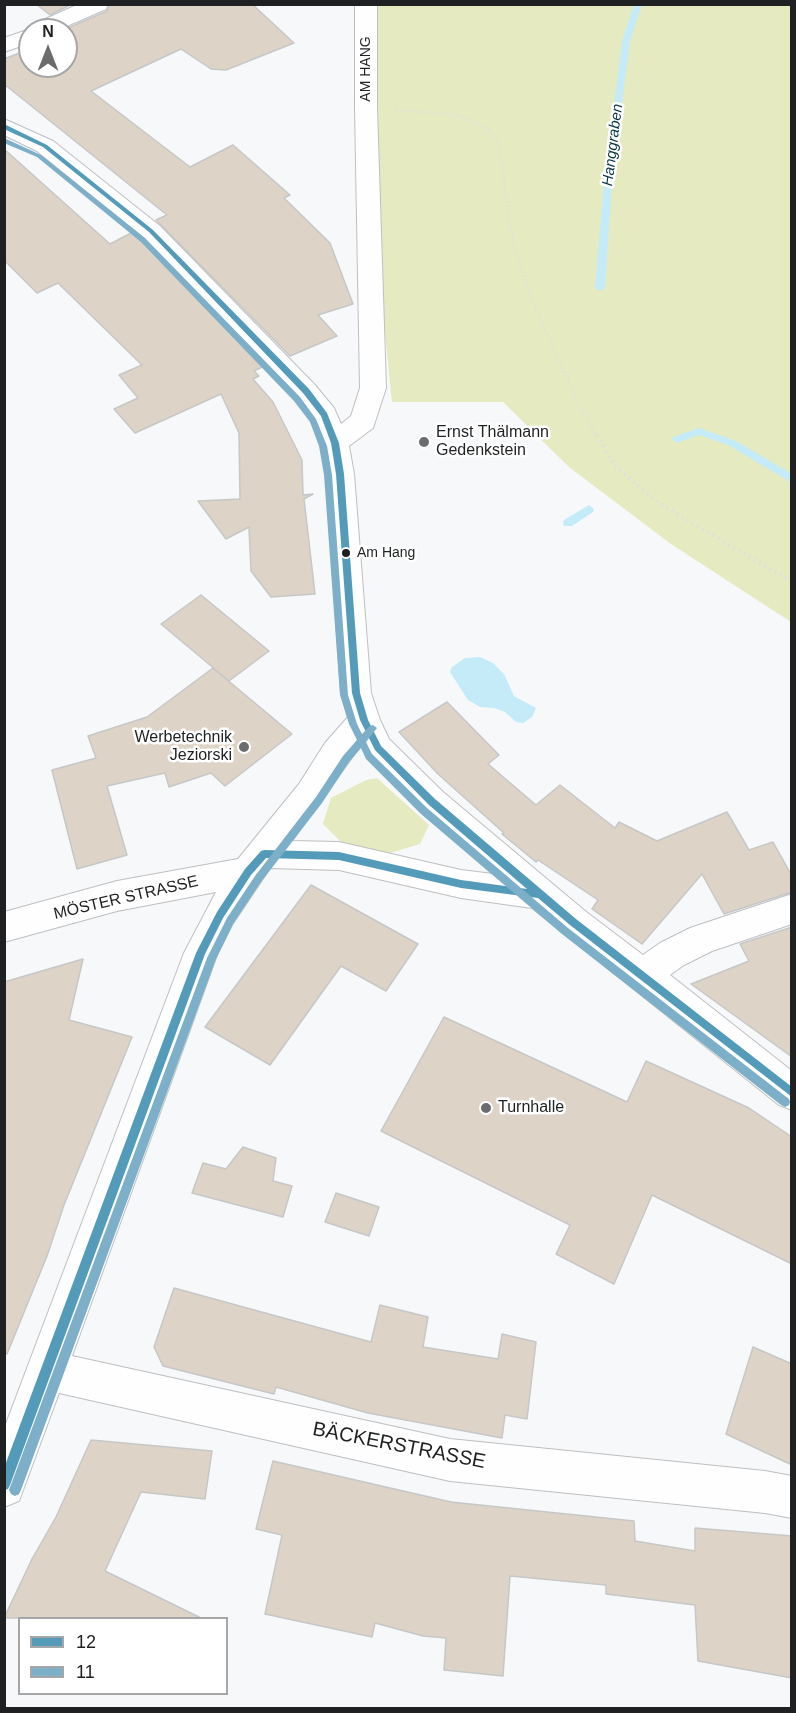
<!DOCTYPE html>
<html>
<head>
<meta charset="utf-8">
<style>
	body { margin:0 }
	#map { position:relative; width:796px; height:1713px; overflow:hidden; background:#f6f8fa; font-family:Helvetica,sans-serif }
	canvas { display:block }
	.frame { position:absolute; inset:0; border:6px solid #1f2022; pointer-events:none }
	.legend { position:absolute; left:18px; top:1617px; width:210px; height:78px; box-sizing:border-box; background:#fff; border:2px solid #a5a6a7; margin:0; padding:8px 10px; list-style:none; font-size:18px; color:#1f2022 }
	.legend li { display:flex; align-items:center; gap:12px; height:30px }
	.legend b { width:30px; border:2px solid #a5a6a7 }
	.north { position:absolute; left:18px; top:18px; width:60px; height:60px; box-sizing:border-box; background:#fff; border:2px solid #a5a6a7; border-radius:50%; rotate:0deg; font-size:16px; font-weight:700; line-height:24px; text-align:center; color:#1f2022 }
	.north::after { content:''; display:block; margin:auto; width:21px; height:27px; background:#6a6c6e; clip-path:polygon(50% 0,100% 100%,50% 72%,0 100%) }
</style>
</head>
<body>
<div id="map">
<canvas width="796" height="1713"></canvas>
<div class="frame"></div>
<ul class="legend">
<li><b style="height:8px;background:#549bb9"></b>12</li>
<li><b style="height:8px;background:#7eafc8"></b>11</li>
</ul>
<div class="north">N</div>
</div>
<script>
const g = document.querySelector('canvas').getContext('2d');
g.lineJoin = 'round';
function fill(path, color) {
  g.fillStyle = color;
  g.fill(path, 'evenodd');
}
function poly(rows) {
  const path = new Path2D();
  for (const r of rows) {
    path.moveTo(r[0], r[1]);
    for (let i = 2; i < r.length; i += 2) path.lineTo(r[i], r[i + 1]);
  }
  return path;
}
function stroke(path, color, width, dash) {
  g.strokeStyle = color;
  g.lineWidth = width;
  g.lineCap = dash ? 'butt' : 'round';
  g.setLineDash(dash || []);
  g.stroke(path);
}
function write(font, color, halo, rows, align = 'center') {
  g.font = font + ' Helvetica,sans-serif';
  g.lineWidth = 5;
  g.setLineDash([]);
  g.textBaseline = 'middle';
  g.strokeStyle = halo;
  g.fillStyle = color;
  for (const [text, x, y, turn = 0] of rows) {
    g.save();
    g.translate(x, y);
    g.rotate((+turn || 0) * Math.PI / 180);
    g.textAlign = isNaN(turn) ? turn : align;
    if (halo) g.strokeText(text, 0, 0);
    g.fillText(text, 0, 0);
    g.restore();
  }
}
fill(poly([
	[377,5,791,5,791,622,671,544,569,467,503,402,392,402,367,159],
	[377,778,429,825,420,844,390,853,343,844,323,824,331,798,366,780]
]), '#e6eac0');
fill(poly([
	[480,657,493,663,504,674,514,696,536,708,532,717,523,723,516,722,505,712,494,708,480,707,468,700,450,672,452,667,465,658]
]), '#c5ebf9');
fill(poly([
	[634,4,642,4,630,41,612,182,605,288,600,291,595,288,604,182,622,41,634,4],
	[699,428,736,441,792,474,792,483,728,445,699,435,677,443,672,439,673,437,699,428],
	[589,505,594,509,593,512,572,526,564,526,563,523,564,520,589,505]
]), '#c5ebf9');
const building = poly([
	[36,4,72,4,50,15,36,4],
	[110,4,252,4,294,43,226,70,211,69,181,49,91,91,190,167,233,145,290,195,284,198,330,243,353,304,318,315,337,336,290,356,156,220,167,215,4,84,4,59,30,49,30,66,66,66,66,34,72,31,68,28,107,11,110,4],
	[4,149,110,244,133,232,140,238,264,366,254,371,259,376,253,379,273,402,302,460,303,495,313,494,304,499,315,594,271,597,251,571,249,527,226,539,198,501,240,499,239,433,221,394,135,433,114,409,138,398,119,375,142,365,58,283,37,293,4,260,4,149],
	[201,595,269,651,229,681,161,624,201,595],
	[213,668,292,734,225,786,211,773,169,787,165,773,107,786,127,855,77,869,52,770,96,758,88,736,147,717,213,668],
	[447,702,499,755,488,764,536,805,560,785,615,828,619,822,657,841,727,812,749,850,773,842,792,876,792,892,724,914,702,874,642,944,592,909,598,900,538,860,536,862,502,834,504,833,438,774,399,732,447,702],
	[311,885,418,944,386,991,341,966,270,1065,205,1027,311,885],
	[792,927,792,1057,691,984,749,961,740,944,792,927],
	[83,959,69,1020,132,1037,64,1205,47,1256,7,1354,4,1354,4,982,83,959],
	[444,1017,627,1102,646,1061,749,1108,792,1137,792,1264,652,1195,614,1284,556,1254,570,1225,381,1131,444,1017],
	[243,1147,276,1158,273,1181,292,1186,283,1217,192,1193,203,1163,226,1169,243,1147],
	[336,1193,379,1207,369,1236,325,1222,336,1193],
	[174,1288,371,1342,380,1305,428,1317,423,1347,498,1359,502,1334,536,1342,527,1419,505,1415,502,1438,368,1413,276,1387,274,1394,163,1366,154,1347,174,1288],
	[753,1347,792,1364,792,1465,726,1434,753,1347],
	[91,1440,212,1451,205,1499,141,1492,105,1571,201,1618,4,1618,32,1559,56,1517,91,1440],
	[273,1461,451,1502,634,1521,635,1541,695,1551,695,1528,792,1536,792,1678,698,1661,695,1605,606,1594,606,1585,510,1576,503,1676,444,1670,446,1638,423,1636,375,1623,372,1637,265,1614,282,1535,256,1529,273,1461]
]);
fill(building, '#ddd3c7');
stroke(building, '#c7c7c7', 1.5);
const minor = poly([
	[79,4,108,4,106,9,58,30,30,30,30,43,4,52,4,38,30,29,32,25,79,4],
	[355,4,377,4,377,108,386,388,373,428,349,446,354,474,371,693,380,720,389,739,443,792,585,911,643,955,660,943,690,928,792,894,792,924,712,951,684,965,670,975,792,1071,792,1110,779,1105,532,908,461,898,339,870,270,868,232,925,217,955,72,1356,450,1439,765,1471,792,1476,792,1518,765,1513,450,1481,59,1393,19,1501,4,1507,4,1429,184,953,216,892,117,911,4,942,4,912,117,881,238,859,299,784,325,743,348,717,341,693,326,474,321,443,312,418,297,397,142,236,37,151,4,135,4,119,53,141,160,226,315,385,334,408,341,424,351,416,360,388,355,108,355,4],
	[361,745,367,757,421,812,493,874,461,870,339,842,292,841,361,745]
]);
stroke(minor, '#bebfc1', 2);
stroke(poly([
	[396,110,455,115,476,122,489,130,499,144,509,219,517,254,533,302,581,409,598,437]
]), '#dfdfe0', 3, [1, 3]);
stroke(poly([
	[597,435,615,466,659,503,792,582]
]), '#dfdfe0', 4, [1.5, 4.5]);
fill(minor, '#fefefe');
fill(poly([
	[4,124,47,145,153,230,309,389,327,413,339,443,344,474,360,693,368,720,381,746,435,799,576,919,792,1087,792,1097,570,925,538,898,461,888,339,860,266,858,251,875,223,918,205,954,10,1485,8,1489,4,1490,4,1468,196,953,217,912,245,869,261,851,264,850,339,852,461,880,527,889,429,805,375,750,360,720,352,693,336,474,331,443,321,416,303,393,149,232,43,147,4,129,4,124]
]), '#549bb9');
fill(poly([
	[4,138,41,155,145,238,300,397,316,419,327,446,332,475,348,695,357,724,362,734,370,726,373,725,377,728,366,742,372,754,427,808,568,928,789,1099,790,1102,789,1105,785,1107,781,1105,562,934,421,814,366,759,361,748,349,762,322,803,261,882,233,924,216,959,21,1490,19,1494,15,1496,11,1494,9,1490,207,958,227,918,255,876,316,797,343,756,357,740,349,724,340,695,324,475,319,446,310,422,294,401,141,242,37,157,4,143,4,138]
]), '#7eafc8');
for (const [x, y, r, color] of [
	[424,442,6,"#6a6c6e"],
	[346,553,5,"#1f2022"],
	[244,747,6,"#6a6c6e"],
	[486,1108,6,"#6a6c6e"]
]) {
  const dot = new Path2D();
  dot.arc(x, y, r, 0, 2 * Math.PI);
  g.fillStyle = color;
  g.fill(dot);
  stroke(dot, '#fff', 2);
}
write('14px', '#1f2022', '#fff', [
	["AM HANG",366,69,-90]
]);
write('14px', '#1f2022', '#fff', [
	["Am Hang",357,553]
], 'left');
write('italic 15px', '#063542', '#fff', [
	["Hanggraben",613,145,-83]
]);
write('16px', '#1f2022', '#fff', [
	["Ernst Thälmann",436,433],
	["Gedenkstein",436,451],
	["Werbetechnik",232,738,"right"],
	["Jeziorski",232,756,"right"],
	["Turnhalle",498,1108]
], 'left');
write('16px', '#1f2022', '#fff', [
	["MÖSTER STRASSE",126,898,-13]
]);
write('20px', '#1f2022', '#fff', [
	["BÄCKERSTRASSE",399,1446,11]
]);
</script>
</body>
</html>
